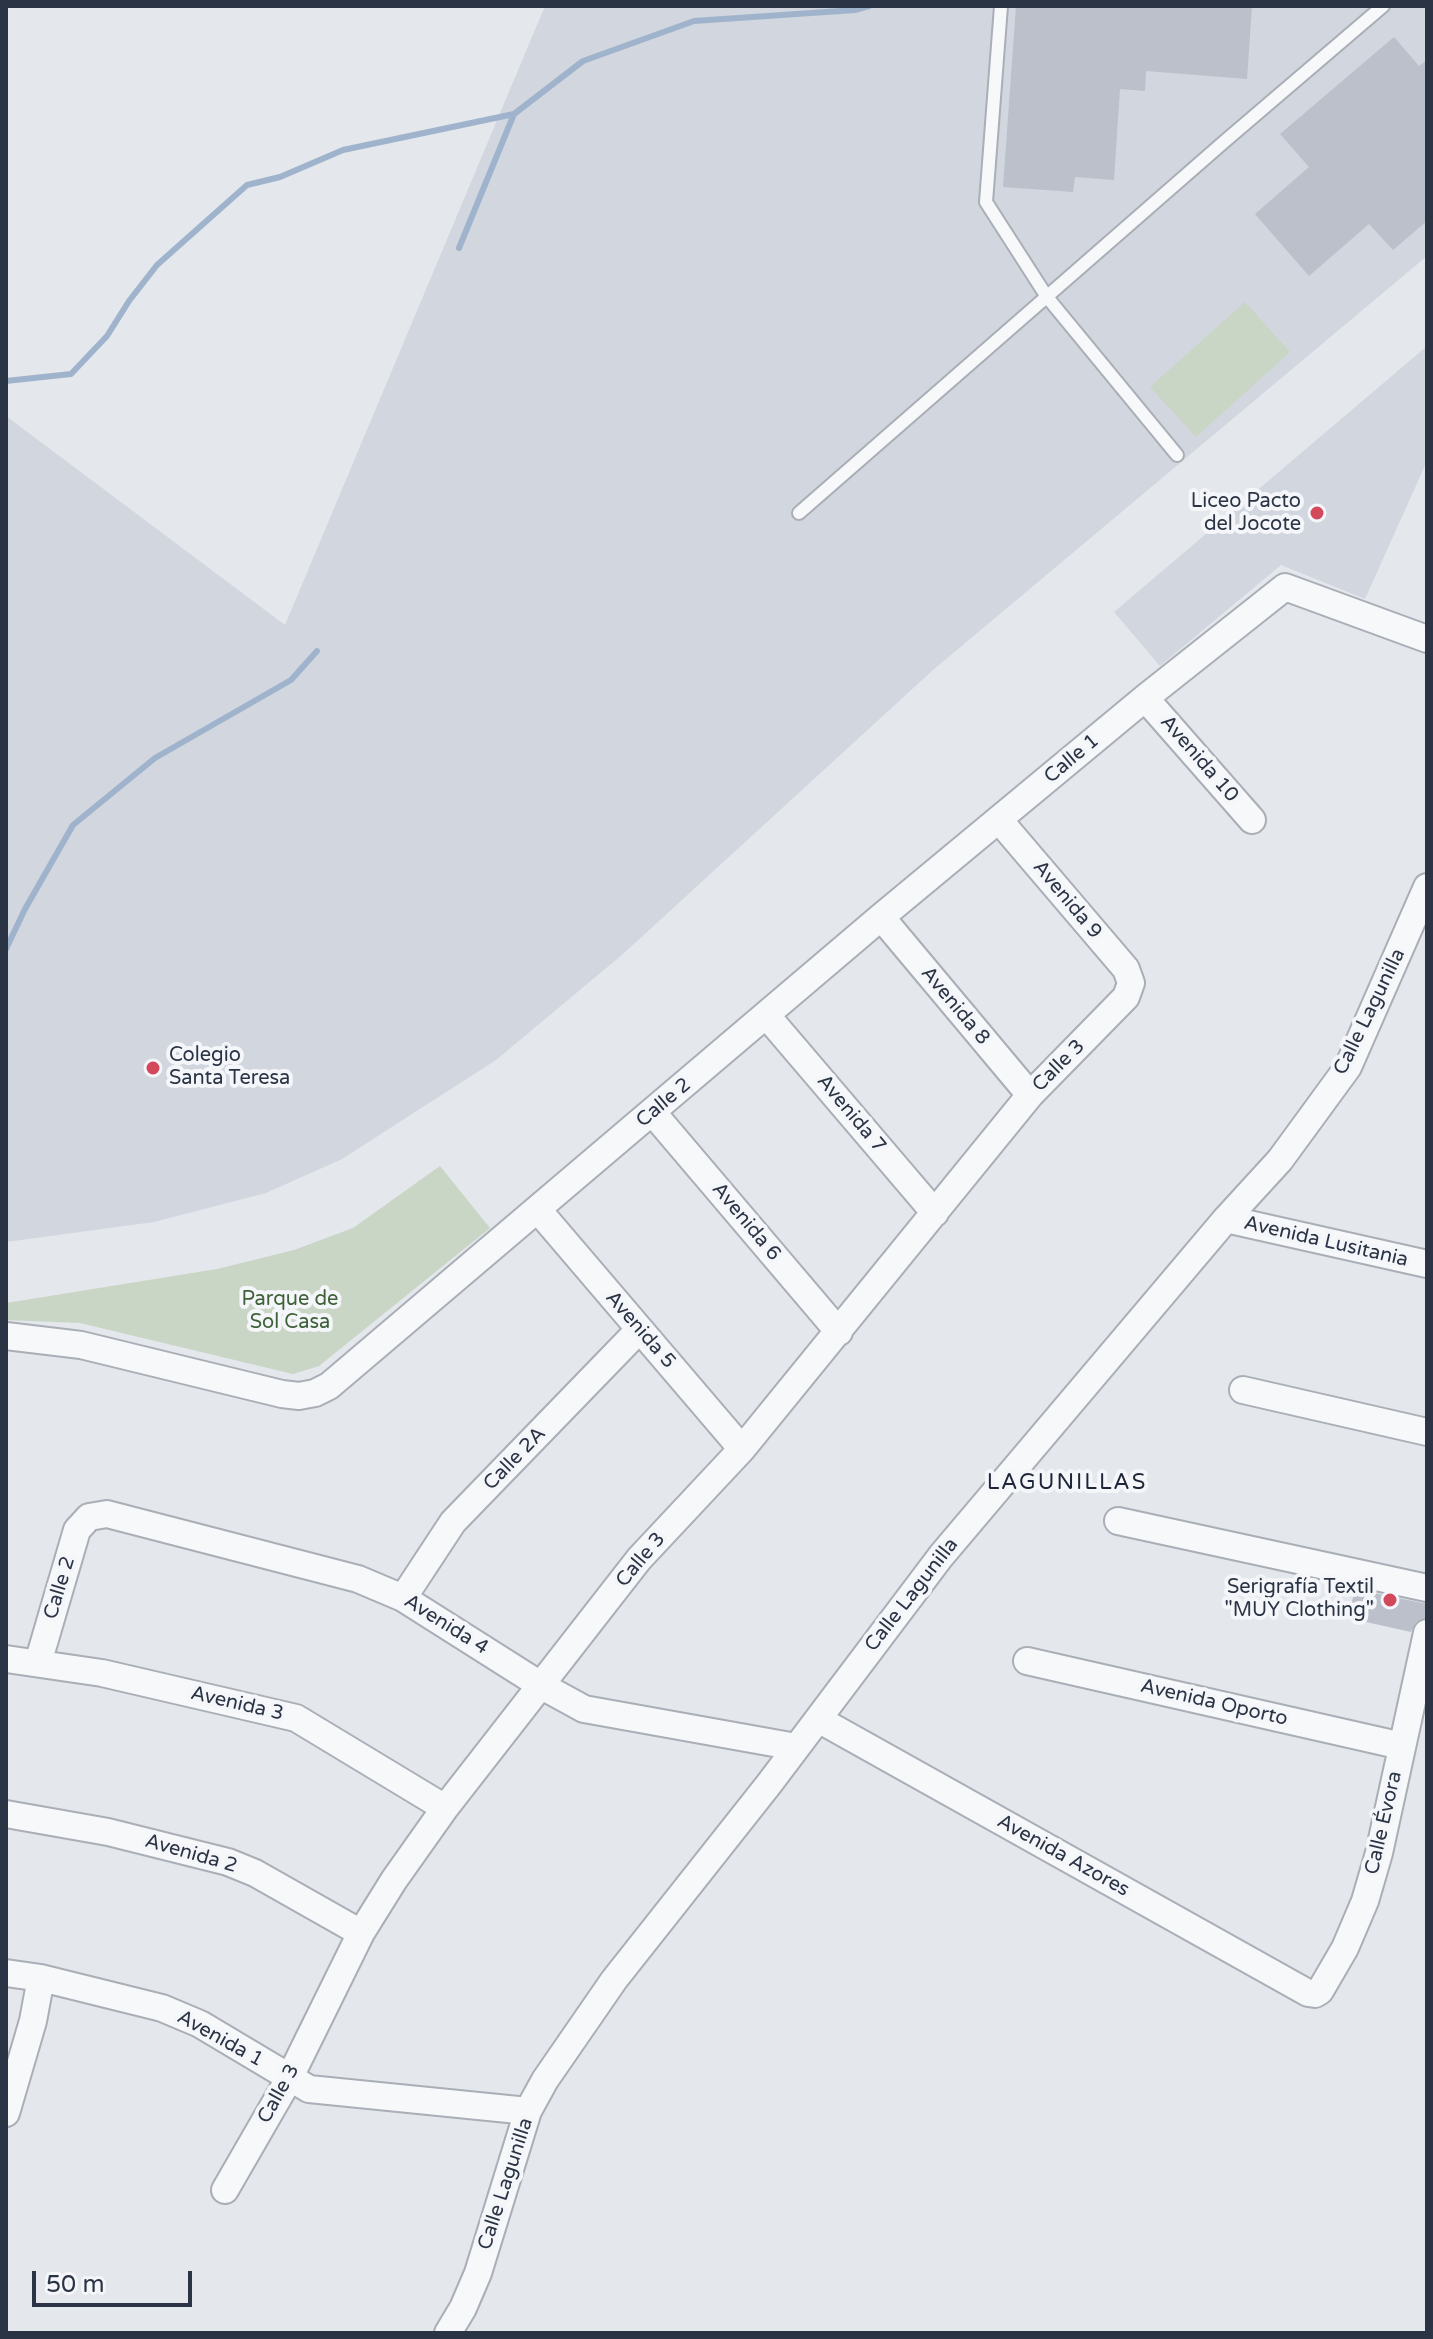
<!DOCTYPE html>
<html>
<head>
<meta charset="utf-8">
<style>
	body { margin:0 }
	#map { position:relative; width:1433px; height:2339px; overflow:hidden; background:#e4e7ec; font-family:"Varela Round",sans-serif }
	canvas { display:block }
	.frame { position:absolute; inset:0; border:8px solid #2b3445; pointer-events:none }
	.scale { position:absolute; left:32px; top:2271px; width:160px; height:36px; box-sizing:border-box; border:4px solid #2b3445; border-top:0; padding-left:10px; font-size:24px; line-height:28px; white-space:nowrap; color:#2b3445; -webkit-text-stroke:6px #f4f6f9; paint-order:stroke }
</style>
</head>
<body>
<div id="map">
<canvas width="1433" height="2339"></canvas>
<div class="frame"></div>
<div class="scale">50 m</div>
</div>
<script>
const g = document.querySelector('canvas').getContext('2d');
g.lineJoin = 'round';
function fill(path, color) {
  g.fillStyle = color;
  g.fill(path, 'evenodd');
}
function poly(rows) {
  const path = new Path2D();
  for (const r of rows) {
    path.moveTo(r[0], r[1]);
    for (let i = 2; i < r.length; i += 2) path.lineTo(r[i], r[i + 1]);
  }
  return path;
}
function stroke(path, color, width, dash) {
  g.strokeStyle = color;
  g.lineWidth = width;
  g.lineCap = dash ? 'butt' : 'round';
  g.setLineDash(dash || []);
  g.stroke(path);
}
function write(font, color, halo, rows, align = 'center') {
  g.font = font + ' "Varela Round",sans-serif';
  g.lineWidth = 8;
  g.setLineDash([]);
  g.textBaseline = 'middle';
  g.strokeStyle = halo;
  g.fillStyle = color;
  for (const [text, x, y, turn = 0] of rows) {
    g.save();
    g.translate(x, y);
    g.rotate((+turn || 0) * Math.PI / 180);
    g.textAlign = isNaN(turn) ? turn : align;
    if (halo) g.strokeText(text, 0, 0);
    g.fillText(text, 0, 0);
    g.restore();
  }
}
fill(poly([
	[545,6,1427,6,1427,256,933,670,623,954,496,1060,342,1159,266,1193,154,1222,6,1242,6,416,285,625],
	[1427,346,1427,461,1365,599,1281,565,1160,666,1114,612]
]), '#d2d6de');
fill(poly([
	[1245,302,1290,352,1196,437,1150,387],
	[440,1166,490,1228,319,1366,293,1374,80,1323,6,1320,6,1303,217,1269,294,1250,353,1228]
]), '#c9d6c5');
stroke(poly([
	[459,248,514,114,583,61,694,21,855,10,869,6],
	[6,381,71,374,107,336,129,301,157,265,247,185,280,177,343,150,514,114],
	[6,949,25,909,73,825,155,758,291,680,317,651]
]), '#9fb4cc', 6);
fill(poly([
	[1016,6,1252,6,1247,79,1146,71,1145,91,1120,89,1114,180,1075,177,1073,192,1003,187],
	[1394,37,1419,66,1427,60,1427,221,1393,250,1369,224,1309,276,1255,214,1309,167,1280,134],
	[1355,1589,1427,1604,1426,1618,1416,1622,1411,1632,1348,1618]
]), '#bbc0ca');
const service = poly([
	[1001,6,986,202,1047,297,1177,455],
	[799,513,1225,141,1383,6]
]);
const minor = poly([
	[1145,698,1252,820],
	[881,917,1030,1095],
	[767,1016,935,1213],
	[653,1113,839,1332],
	[538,1210,742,1449],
	[1226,1219,1427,1264],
	[6,1336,81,1345,282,1394,299,1396,315,1393,329,1386,881,917,1145,698,1285,587,1427,639],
	[1243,1390,1427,1432],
	[1118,1521,1427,1588],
	[403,1598,453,1522,639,1330],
	[6,1659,102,1673,296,1718,445,1808],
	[1027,1661,1402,1746],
	[38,1663,77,1530,89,1517,107,1514,358,1579,403,1598,542,1686,584,1709,796,1747],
	[818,1719,1308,1993,1315,1994,1320,1991,1345,1948,1365,1901,1379,1853,1427,1633],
	[6,1814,108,1832,228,1862,255,1873,361,1933],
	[6,1973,41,1978,162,2008,200,2024,309,2089,528,2111],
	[6,2113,33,2021,41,1978],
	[225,2190,289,2079,361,1933,394,1880,445,1808,639,1559,742,1449,1030,1095,1126,997,1131,983,1126,969,999,820],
	[448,2333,463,2308,478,2273,528,2111,545,2080,614,1980,769,1784,941,1556,1226,1219,1280,1160,1348,1067,1427,887]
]);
stroke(service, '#a9aeb7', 16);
stroke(minor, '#a9aeb7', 30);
stroke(service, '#f7f8fa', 12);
stroke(minor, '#f7f8fa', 26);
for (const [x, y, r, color] of [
	[1317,513,8,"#d1495b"],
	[153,1068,8,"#d1495b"],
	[1390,1600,8,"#d1495b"]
]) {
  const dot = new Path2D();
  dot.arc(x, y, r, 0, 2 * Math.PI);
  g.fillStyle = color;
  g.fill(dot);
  stroke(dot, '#f4f6f9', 3);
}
write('20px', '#2b3445', '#f4f6f9', [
	["Liceo Pacto",1301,502],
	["del Jocote",1301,525],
	["Colegio",169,1056,"left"],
	["Santa Teresa",169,1079,"left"],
	["Serigrafía Textil",1374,1588],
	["\"MUY Clothing\"",1374,1611]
], 'right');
write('20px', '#2b3445', '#f4f6f9', [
	["Calle 1",1072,759,-40],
	["Avenida 10",1199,759,49],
	["Avenida 9",1067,900,50],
	["Avenida 8",955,1006,50],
	["Calle Lagunilla",1370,1012,-64],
	["Calle 3",1059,1066,-45],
	["Calle 2",664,1103,-40],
	["Avenida 7",851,1114,50],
	["Avenida 6",746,1222,50],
	["Avenida Lusitania",1326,1242,13],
	["Avenida 5",640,1330,49],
	["Calle 2A",515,1459,-46],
	["Calle 3",641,1560,-50],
	["Calle 2",60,1588,-73],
	["Calle Lagunilla",912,1595,-52],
	["Avenida 4",446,1625,32],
	["Avenida Oporto",1214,1703,13],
	["Avenida 3",237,1704,13],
	["Calle Évora",1384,1823,-77],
	["Avenida 2",191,1854,16],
	["Avenida Azores",1063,1856,29],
	["Avenida 1",220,2039,29],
	["Calle 3",279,2094,-61],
	["Calle Lagunilla",506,2184,-72]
]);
write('20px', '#3f6138', '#f4f6f9', [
	["Parque de",290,1300],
	["Sol Casa",290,1323]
]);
g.letterSpacing = '2px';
write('22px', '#1d2536', '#f4f6f9', [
	["LAGUNILLAS",1067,1483]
]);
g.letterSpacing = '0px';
</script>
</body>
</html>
